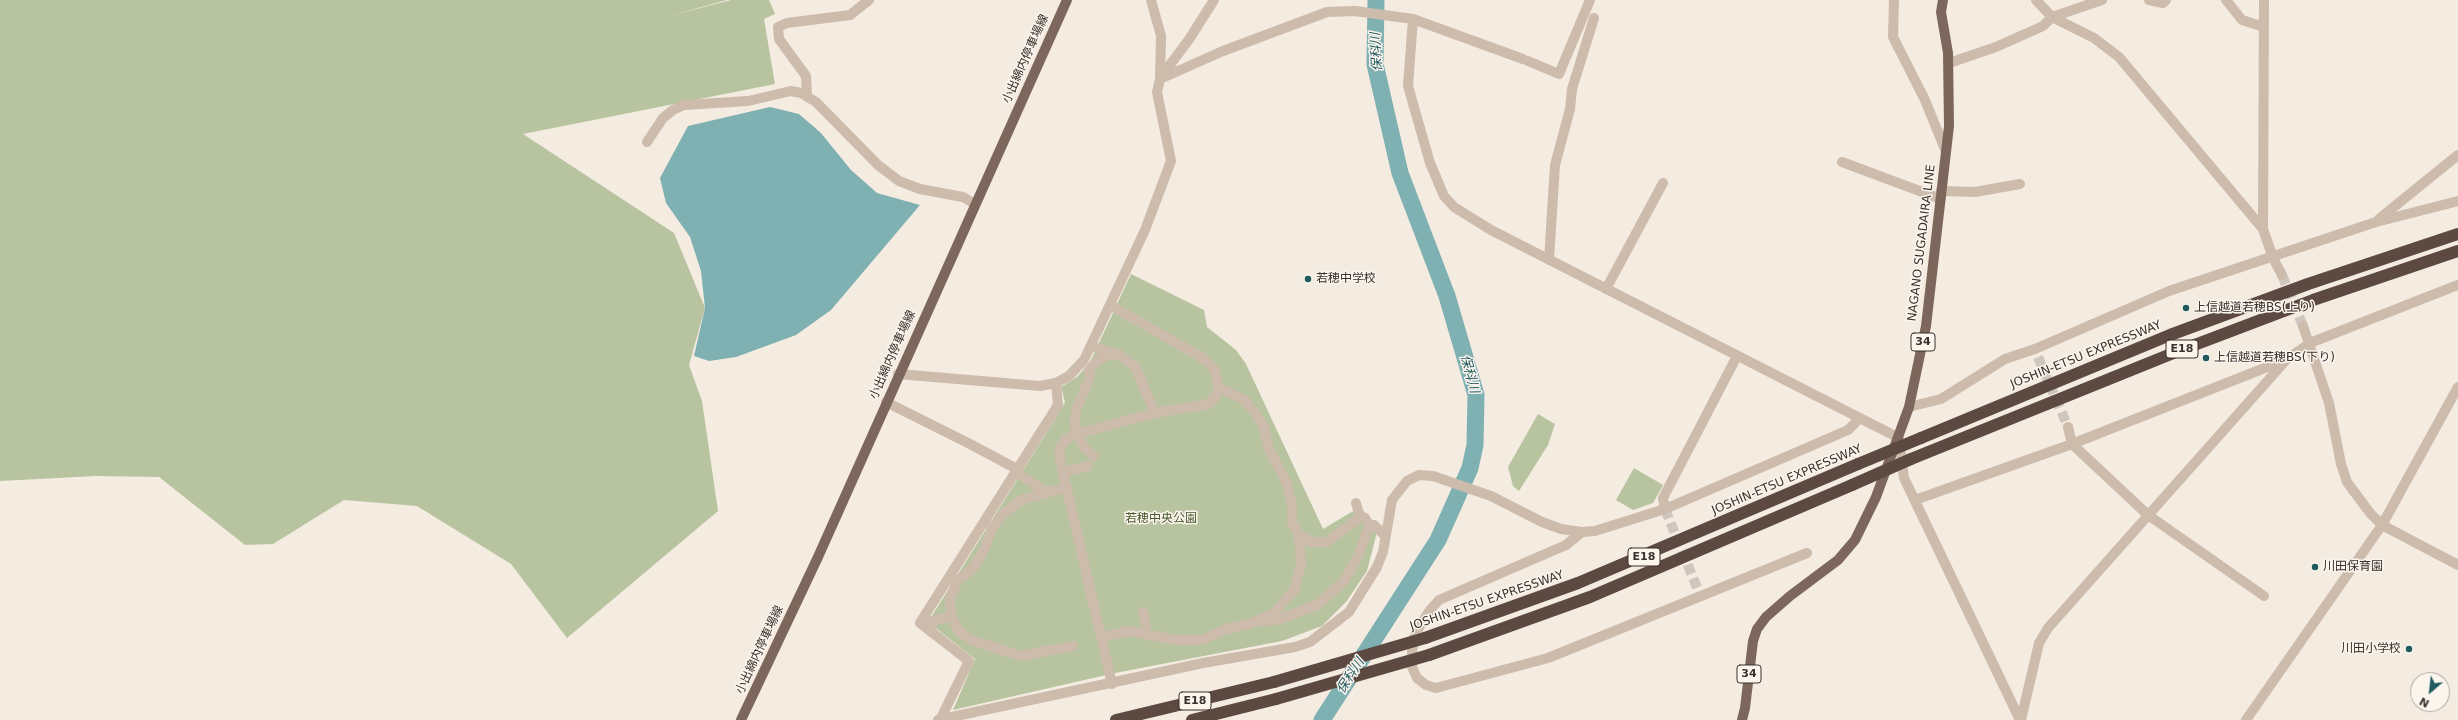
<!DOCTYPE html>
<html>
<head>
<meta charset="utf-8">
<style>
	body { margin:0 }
	#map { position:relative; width:2458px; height:720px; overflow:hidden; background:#f4ebe1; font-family:"DejaVu Sans",sans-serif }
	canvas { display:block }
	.north { position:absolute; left:2410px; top:672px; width:40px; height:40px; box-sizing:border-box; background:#fbf5ee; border:1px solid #aea6a0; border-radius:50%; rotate:208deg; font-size:11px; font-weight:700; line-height:16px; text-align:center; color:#3b302b }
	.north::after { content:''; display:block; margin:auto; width:14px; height:18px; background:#1f5a5e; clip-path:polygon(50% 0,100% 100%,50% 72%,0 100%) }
</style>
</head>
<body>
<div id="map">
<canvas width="2458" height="720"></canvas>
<div class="north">N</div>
</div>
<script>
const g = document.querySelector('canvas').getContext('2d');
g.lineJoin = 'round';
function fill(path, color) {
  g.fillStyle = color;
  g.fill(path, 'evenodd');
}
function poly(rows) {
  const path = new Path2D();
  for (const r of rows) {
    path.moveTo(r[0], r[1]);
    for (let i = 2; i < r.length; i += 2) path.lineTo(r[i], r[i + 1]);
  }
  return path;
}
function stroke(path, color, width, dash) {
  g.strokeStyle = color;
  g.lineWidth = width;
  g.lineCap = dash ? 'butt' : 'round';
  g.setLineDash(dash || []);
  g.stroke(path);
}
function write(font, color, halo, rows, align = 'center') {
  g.font = font + ' "DejaVu Sans","Noto Sans JP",sans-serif';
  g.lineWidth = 3;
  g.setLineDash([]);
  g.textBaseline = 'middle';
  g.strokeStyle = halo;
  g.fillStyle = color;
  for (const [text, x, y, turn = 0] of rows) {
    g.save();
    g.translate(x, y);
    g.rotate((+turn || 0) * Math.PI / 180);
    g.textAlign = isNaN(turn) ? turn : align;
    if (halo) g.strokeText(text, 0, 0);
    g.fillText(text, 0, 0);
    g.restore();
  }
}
fill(poly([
	[0,0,727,0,669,16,731,0,769,0,775,14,764,19,775,84,523,134,674,233,705,308,689,365,702,401,718,511,567,638,511,564,417,506,344,500,273,544,245,545,159,477,95,476,0,481],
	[1131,274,1204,310,1207,327,1236,350,1246,364,1323,529,1360,507,1376,524,1376,536,1367,571,1346,602,1322,626,1282,641,1115,673,953,710,975,659,928,622,1057,416,1065,402,1061,387,1077,377,1090,362],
	[1538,414,1555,424,1548,445,1519,491,1513,486,1508,467],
	[1634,468,1663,485,1653,503,1633,510,1616,500]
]), '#b8c4a0');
fill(poly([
	[770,107,799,114,821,133,851,170,877,193,920,205,831,310,796,335,736,357,709,361,694,356,705,308,701,271,690,237,666,203,660,178,688,126]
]), '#7fb0b2');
stroke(poly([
	[1322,720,1438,540,1470,468,1475,445,1476,395,1447,296,1400,173,1375,64,1376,0]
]), '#7fb0b2', 17);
stroke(poly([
	[2282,275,2303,326],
	[2038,357,2068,427],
	[1665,509,1700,595]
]), '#cfc6bd', 10, [10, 5]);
stroke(poly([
	[1894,0,1893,37,1925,100,1946,152],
	[2036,0,2052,17,2094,38,2119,57,2263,229],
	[2149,0,2163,3,2166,0],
	[2226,0,2242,20,2264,27],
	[2264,0,2263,229,2273,258,2282,275],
	[1413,19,1408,86,1430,163,1444,196,1454,207,1491,230,1899,438,1904,478,2020,720],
	[1528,61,1559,74,1590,0],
	[1949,63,1996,47,2043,26,2052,17,2102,0],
	[1161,77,1190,38,1214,0],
	[1160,79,1223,51,1327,12,1355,11,1413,19,1523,59],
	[807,96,806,76,779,39,778,27,787,23,850,15,869,0],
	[647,142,663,118,673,110,684,105,748,101,791,91,801,93,816,102,878,165,899,181,920,189,963,197,975,204],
	[1842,162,1941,199],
	[1941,191,1975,192,2020,184],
	[2379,219,2458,155],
	[1549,260,1555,165,1570,109,1572,89,1594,18],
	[1606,289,1663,183],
	[1110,305,1201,357,1214,368,1219,388,1215,397,1209,404,1155,413,1077,434,1066,439,1061,446,1059,455,1112,684],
	[2303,326,2329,403,2341,464,2347,482,2370,513,2382,525,2458,565],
	[1091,346,1120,355,1136,368,1155,413],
	[898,374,1040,386,1056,383,1069,376,1084,360,1145,230,1171,161,1157,92,1160,79,1161,36,1151,0],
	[886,402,970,444,1017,469],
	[1909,407,1941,399,2005,359,2035,349,2169,291,2376,222,2458,201],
	[2068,427,2072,444,2148,515,2264,596],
	[1094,456,1084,447,1077,434,1075,425,1076,410,1090,377,1089,370,1098,360,1109,355,1120,355],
	[1063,472,1088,466],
	[1019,474,1046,492],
	[1067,487,1021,500,1003,514,992,528,985,548,973,568,957,581,950,600,951,616,959,631,971,640,1021,656,1073,646],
	[1915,500,2072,444,2285,360],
	[1356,503,1360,517],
	[1665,509,1663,498,1737,356],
	[1582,532,1566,545,1439,600,1430,610,1415,634,1412,652,1412,667,1417,678,1426,685,1436,688,1548,658,1807,553],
	[1299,534,1311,542,1327,542,1360,517,1365,518,1369,526],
	[1143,612,1147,633],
	[1261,621,1277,620,1317,605,1344,581,1358,556,1369,526,1374,525,1385,536],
	[931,632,932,621,951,616],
	[1103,637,1128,631,1176,640,1203,640,1225,629,1250,624,1274,613,1294,590,1301,565,1299,534,1292,523,1292,505,1286,481,1269,449,1263,424,1245,400,1219,388],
	[938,720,1203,663,1295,647,1310,642,1349,612,1377,567,1383,552,1392,500,1407,481,1419,475,1433,476,1491,496,1542,522,1561,529,1582,532,1595,531,1665,509,1848,430,1859,419],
	[940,720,969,661,920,623,1058,405,1056,383],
	[2021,720,2039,643,2048,628,2287,359,2310,343,2458,285],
	[2246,720,2382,525,2458,387]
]), '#cdbbac', 10);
stroke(poly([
	[741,720,818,557,1067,0],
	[1742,720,1745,708,1753,641,1757,629,1766,617,1790,596,1838,560,1855,540,1876,497,1909,407,1926,326,1949,126,1948,53,1941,12,1943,0]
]), '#7d675c', 10);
stroke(poly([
	[1921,438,2170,335,2308,284,2458,234],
	[1911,459,2176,352,2313,300,2458,251],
	[1425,638,1578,583,1858,464],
	[1429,655,1590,597,1852,485],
	[1116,720,1274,682],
	[1192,720,1276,699]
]), '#5c4a42', 12);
stroke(poly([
	[1858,464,1921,438],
	[1852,485,1911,459],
	[1274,682,1425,638],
	[1276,699,1429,655]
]), '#5c4a42', 12);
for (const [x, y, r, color] of [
	[1308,279,4,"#1f5a5e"],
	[2186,308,4,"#1f5a5e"],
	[2206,358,4,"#1f5a5e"],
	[2315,567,4,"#1f5a5e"],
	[2409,649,4,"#1f5a5e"]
]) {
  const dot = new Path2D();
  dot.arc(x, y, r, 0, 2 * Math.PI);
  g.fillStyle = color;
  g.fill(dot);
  stroke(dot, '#fbf5ee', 1.5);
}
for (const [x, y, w] of [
	[1923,342,24],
	[2182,349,32],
	[1644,557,32],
	[1749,674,24],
	[1195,701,32]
]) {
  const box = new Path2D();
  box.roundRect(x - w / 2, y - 9, w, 18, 3);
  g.fillStyle = '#fbf5ee';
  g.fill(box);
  stroke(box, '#3b302b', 1);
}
write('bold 11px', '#3b302b', null, [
	["34",1923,342],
	["E18",2182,349],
	["E18",1644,557],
	["34",1749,674],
	["E18",1195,701]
]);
write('12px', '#3b302b', '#fbf5ee', [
	["小出綿内停車場線",1026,59,-66],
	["NAGANO SUGADAIRA LINE",1922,243,-83],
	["小出綿内停車場線",893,355,-66],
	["JOSHIN-ETSU EXPRESSWAY",2086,355,-22],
	["JOSHIN-ETSU EXPRESSWAY",1787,480,-23],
	["JOSHIN-ETSU EXPRESSWAY",1487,601,-19],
	["小出綿内停車場線",760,650,-65]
]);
write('12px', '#3b302b', '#fbf5ee', [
	["若穂中学校",1316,279],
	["上信越道若穂BS(上り)",2194,308],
	["上信越道若穂BS(下り)",2214,358],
	["川田保育園",2323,567],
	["川田小学校",2401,649,"right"]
], 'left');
write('12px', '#4a5a2e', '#fbf5ee', [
	["若穂中央公園",1161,519]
]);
write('italic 13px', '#1f5a5e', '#fbf5ee', [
	["保科川",1377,52,-93],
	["保科川",1469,374,75],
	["保科川",1351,676,-57]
]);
</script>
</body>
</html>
